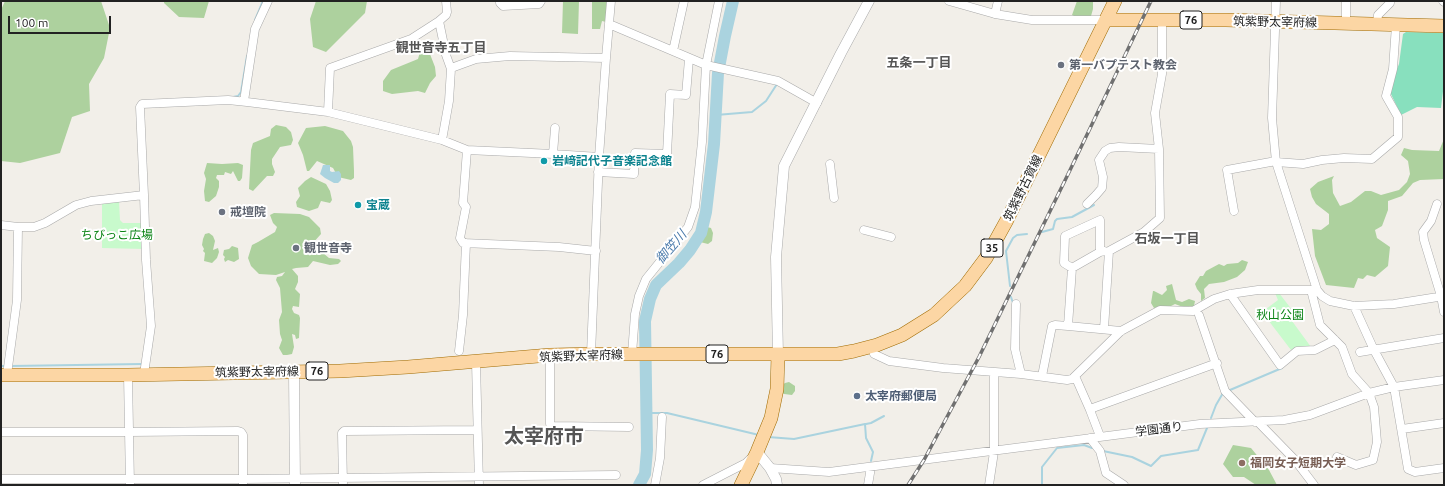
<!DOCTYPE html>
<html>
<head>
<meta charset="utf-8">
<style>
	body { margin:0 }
	#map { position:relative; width:1445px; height:486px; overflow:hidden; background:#f2efe9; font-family:Ubuntu,sans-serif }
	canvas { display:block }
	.frame { position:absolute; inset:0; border:2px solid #222; pointer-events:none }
	.scale { position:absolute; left:8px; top:16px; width:103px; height:18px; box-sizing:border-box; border:2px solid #222; border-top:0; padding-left:5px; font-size:12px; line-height:14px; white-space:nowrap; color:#222; -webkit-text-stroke:3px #fff; paint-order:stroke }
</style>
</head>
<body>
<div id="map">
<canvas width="1445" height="486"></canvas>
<div class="frame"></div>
<div class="scale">100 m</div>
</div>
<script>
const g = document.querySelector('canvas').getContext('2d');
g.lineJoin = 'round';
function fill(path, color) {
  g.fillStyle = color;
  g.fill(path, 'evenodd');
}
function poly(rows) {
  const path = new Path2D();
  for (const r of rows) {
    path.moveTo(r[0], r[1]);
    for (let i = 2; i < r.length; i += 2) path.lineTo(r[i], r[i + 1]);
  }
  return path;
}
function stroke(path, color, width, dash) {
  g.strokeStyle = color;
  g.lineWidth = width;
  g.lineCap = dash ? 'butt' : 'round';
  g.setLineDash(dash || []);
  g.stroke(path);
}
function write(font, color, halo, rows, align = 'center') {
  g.font = font + ' Ubuntu,"Noto Sans JP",sans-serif';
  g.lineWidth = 4;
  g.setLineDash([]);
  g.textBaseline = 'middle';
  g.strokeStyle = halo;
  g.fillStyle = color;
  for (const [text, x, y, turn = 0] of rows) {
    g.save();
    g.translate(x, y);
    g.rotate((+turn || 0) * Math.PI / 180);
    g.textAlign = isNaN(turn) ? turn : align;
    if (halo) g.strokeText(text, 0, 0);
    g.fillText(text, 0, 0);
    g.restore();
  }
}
fill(poly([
	[5,1,101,1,110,28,104,58,89,84,90,111,72,117,60,153,20,163,1,161,1,10],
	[164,1,209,1,204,18,179,17,164,3],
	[316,1,367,1,365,13,326,52,313,47,310,19],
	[563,1,579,1,578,34,562,33],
	[592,1,607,1,606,22,602,21,600,29,592,29],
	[1077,1,1093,1,1093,9,1091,16,1074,16,1072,15],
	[428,49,435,67,436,76,430,83,425,93,418,91,392,94,383,91,383,81,391,70,418,59,420,52],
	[276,125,286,127,291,132,293,140,291,145,280,147,272,159,272,164,275,172,273,176,267,176,253,191,249,189,251,150,253,143,270,136,271,129],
	[325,126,343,131,351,141,353,147,354,171,354,178,351,180,338,177,333,168,317,161,309,171,307,171,303,155,298,143,306,128],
	[1444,139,1444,179,1420,180,1413,183,1402,196,1388,201,1388,210,1382,226,1375,230,1377,238,1390,247,1388,266,1375,277,1367,275,1363,279,1358,278,1354,288,1326,285,1315,256,1312,229,1321,230,1329,224,1329,214,1316,204,1312,197,1310,189,1318,182,1334,176,1332,180,1333,193,1340,206,1351,202,1365,191,1371,191,1381,195,1399,190,1407,182,1410,174,1408,161,1401,155,1404,148,1412,150,1439,151],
	[207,163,222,164,238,163,243,165,242,178,240,181,238,181,233,171,231,174,225,172,224,175,217,175,216,178,219,181,219,187,216,196,209,202,205,201,204,191,206,179,204,173],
	[311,177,326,184,330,191,332,200,330,203,321,201,318,208,309,211,297,207,296,202,300,196,298,188,305,181],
	[274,213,300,214,309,217,320,228,321,234,312,244,308,246,308,249,315,253,323,253,329,258,339,259,341,261,338,264,330,265,313,261,308,267,296,268,292,269,298,276,298,282,295,289,300,294,299,307,293,306,292,309,294,313,299,315,300,318,299,338,296,339,295,335,292,334,294,347,292,354,287,355,283,355,279,348,282,340,280,334,279,320,282,312,280,288,276,280,277,277,282,276,285,272,276,275,259,274,251,266,248,258,252,245,258,242,275,232,277,227,273,223,270,215],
	[705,224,707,225,707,227,711,228,713,233,712,241,708,244,700,242,697,237,697,233,703,231],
	[209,233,213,236,215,241,213,250,218,248,219,252,217,258,212,263,204,261,205,253,203,251,204,249,202,245,203,239,205,234],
	[232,246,238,248,239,259,234,262,228,260,225,262,224,259,225,257,223,255,224,250,229,249],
	[1242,260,1248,262,1245,270,1237,277,1224,282,1209,284,1204,289,1205,298,1201,301,1201,294,1197,289,1195,284,1200,276,1203,276,1206,271,1219,264,1224,266,1227,264,1238,263],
	[1172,284,1176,300,1182,302,1189,299,1195,301,1194,306,1183,307,1175,304,1167,308,1163,306,1154,308,1151,303,1153,291,1154,291,1162,295,1167,290,1166,286],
	[789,382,795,386,795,391,792,395,784,394,781,392,780,387,785,383],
	[1233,445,1251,448,1269,470,1277,485,1256,485,1244,477,1233,477,1223,464]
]), '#add19e');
fill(poly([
	[119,201,120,220,123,223,144,223,144,249,102,248,102,202],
	[1275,293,1279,293,1296,315,1292,321,1311,347,1296,348,1291,350,1262,312,1278,300]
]), '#c8facc');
fill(poly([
	[1406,32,1444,33,1444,83,1441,108,1417,107,1401,115,1390,92,1394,76,1399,64,1403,34]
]), '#88e0be');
fill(poly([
	[323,165,330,165,330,171,332,172,339,171,341,174,341,180,338,183,334,183,325,178,320,174]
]), '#aad3df');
stroke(poly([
	[255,20,263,1],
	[233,97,238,96,241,92,247,56],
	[716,115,752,112,766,101,777,84],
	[1042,232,1053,229,1055,221,1057,219,1072,217,1094,205],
	[1010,286,1006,251,1013,238,1017,235,1027,234],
	[1011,297,1013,303],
	[1,366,7,366],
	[11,366,142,364],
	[1230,390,1282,368],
	[647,413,667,413,759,435],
	[1211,418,1216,405,1223,393],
	[866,424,871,423,884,416],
	[768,437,794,439,865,424,866,438,873,452,871,461],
	[1103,451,1132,457,1151,466,1161,456,1198,450,1207,428],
	[1042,485,1042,467,1057,448,1084,445,1092,448]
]), '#aad3df', 2);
stroke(poly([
	[639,485,645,474,647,450,645,321,650,299,656,285,679,263,690,250,701,233,706,212,714,144,718,73,725,36,733,1]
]), '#aad3df', 12);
const minor = poly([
	[500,1,500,3,503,6,539,4,541,1],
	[949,1,995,14,1032,20,1106,20],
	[1276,1,1272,118,1276,162,1317,290,1322,296,1330,301,1354,306,1394,304,1444,296],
	[1443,1,1444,2],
	[995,14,998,1],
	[439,21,446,15,447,12,446,1],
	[1346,23,1346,1],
	[609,24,706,65,778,81,817,103],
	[1377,24,1378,15,1390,3,1390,1],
	[673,51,684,1],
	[244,101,255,29,268,1],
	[328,112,330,68,411,39,439,21,446,55,451,69],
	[442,140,449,101,451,69,454,67,476,59,510,56,606,58],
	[467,150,463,203,466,207,460,238,463,243,559,247,596,251],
	[553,154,555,128],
	[1276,162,1303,164,1322,160,1344,158,1372,159,1398,137,1398,117,1386,96,1393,69,1396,25],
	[830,164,834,198],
	[598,172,634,174,635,153,667,154,670,94,686,95,689,59],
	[1087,204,1096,195,1102,188,1103,177,1099,160,1105,151,1110,148,1119,147,1159,149],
	[1437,204,1431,221,1423,232,1424,240,1441,296,1444,312],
	[1234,211,1227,170,1276,161],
	[1,225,18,227,34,227,45,223,76,205,91,201,144,195,140,107,142,104,228,100,247,102,328,112,442,140,467,150,553,154,599,157],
	[864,230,891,237],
	[1072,268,1064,263,1065,236,1100,220,1100,252],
	[1311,290,1320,325,1342,347,1352,374,1369,393,1374,407,1377,442,1373,460,1356,465,1337,457],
	[1230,294,1280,365,1297,351,1315,350,1335,340],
	[1016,304,1015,349,1021,374],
	[1354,306,1374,350,1394,387,1408,469,1415,472,1444,468],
	[1199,315,1225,391,1255,422],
	[1068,326,1072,268,1100,252,1104,251],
	[1104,329,1109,251,1144,232,1160,218,1159,149,1155,113,1162,74,1162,19],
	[872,346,874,354,889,361,943,368,1021,374,1067,380,1072,379,1075,376],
	[459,351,463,315,466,243],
	[1360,352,1444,338],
	[591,354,599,157,606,58,611,1],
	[632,354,635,314,639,296,646,279,688,227,695,207,702,142,706,65,719,1],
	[550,355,550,424,553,426,629,427],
	[476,362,479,485],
	[144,374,151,326,146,260,144,195],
	[7,375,17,300,18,227],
	[128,375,130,485],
	[1042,376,1052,326,1055,325,1068,326,1121,331],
	[1090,409,1217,363],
	[1258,422,1295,460,1314,485],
	[1402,429,1444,423],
	[1,432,129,432,238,431,241,432,243,435,243,485],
	[1100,436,1090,410,1075,376,1121,331,1160,310,1193,311,1214,299,1230,294,1258,290,1317,290],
	[1090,438,1100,451,1106,473,1124,485],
	[770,468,829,472,1200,424,1284,420,1310,415,1369,393,1394,387,1444,380],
	[1,479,243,479,616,475],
	[343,485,342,433,344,431,477,430],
	[655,485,660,458,662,417],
	[703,485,746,463,751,458],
	[868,485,871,467],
	[989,485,994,452,994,372]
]);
const tertiary = poly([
	[778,355,776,257,784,166,841,53,869,1],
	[294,371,295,485],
	[757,452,770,468,776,479,777,485]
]);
const primary = poly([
	[1106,20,1226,20,1444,26],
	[1,375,128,375,340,371,408,367,550,355,591,354,838,354,854,351,877,345,902,335,934,315,965,286,986,258,1007,220,1115,1],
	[741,485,757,452,771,418,777,389,778,355]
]);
stroke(minor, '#a9a9a9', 9);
stroke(tertiary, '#a9a9a9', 11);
stroke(primary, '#a06b00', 14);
stroke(minor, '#fff', 8);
stroke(tertiary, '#fff', 10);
stroke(primary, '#fcd6a4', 13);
const rail = poly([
	[908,485,924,460,979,357,1072,166,1151,1]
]);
stroke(rail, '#707070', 3.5);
stroke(rail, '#fff', 2, [6]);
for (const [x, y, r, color] of [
	[1061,65,4,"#6b7280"],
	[544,161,4,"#0f9aa8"],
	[358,205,4,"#0f9aa8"],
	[222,212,4,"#6b7280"],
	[296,248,4,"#6b7280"],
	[857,396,4,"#5c6f8a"],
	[1242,463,4,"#8d6e63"]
]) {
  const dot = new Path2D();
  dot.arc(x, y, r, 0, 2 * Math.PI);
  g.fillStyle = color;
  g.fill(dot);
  stroke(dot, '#fff', 1.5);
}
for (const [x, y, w] of [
	[1191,20,22],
	[992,248,22],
	[717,354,22],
	[317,371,22]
]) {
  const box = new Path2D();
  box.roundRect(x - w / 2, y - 9, w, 18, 3);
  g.fillStyle = '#fff';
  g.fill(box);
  stroke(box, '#222', 1);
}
write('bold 11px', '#222', null, [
	["76",1191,20],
	["35",992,248],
	["76",717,354],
	["76",317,371]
]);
write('12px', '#222', '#fff', [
	["筑紫野太宰府線",1275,22,1],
	["筑紫野古賀線",1023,188,-64],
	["筑紫野太宰府線",581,356,-2],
	["筑紫野太宰府線",257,372,-1],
	["学園通り",1159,429,-7]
]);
write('bold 12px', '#5b616d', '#fff', [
	["第一バプテスト教会",1069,65],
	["戒壇院",230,212],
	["観世音寺",304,248]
], 'left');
write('bold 12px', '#0d838f', '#fff', [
	["岩﨑記代子音楽記念館",552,161],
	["宝蔵",366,205]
], 'left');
write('12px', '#0c8416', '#fff', [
	["ちびっこ広場",117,235],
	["秋山公園",1280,315]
]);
write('bold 12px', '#4e5e75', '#fff', [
	["太宰府郵便局",865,396]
], 'left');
write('bold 12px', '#785e54', '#fff', [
	["福岡女子短期大学",1250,463]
], 'left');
write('bold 13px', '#555', '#fff', [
	["観世音寺五丁目",441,48],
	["五条一丁目",919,63],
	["石坂一丁目",1167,239]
]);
write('italic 13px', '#4a7aab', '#fff', [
	["御笠川",671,247,-49]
]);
write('bold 20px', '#555', '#fff', [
	["太宰府市",544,436]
]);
</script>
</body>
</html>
